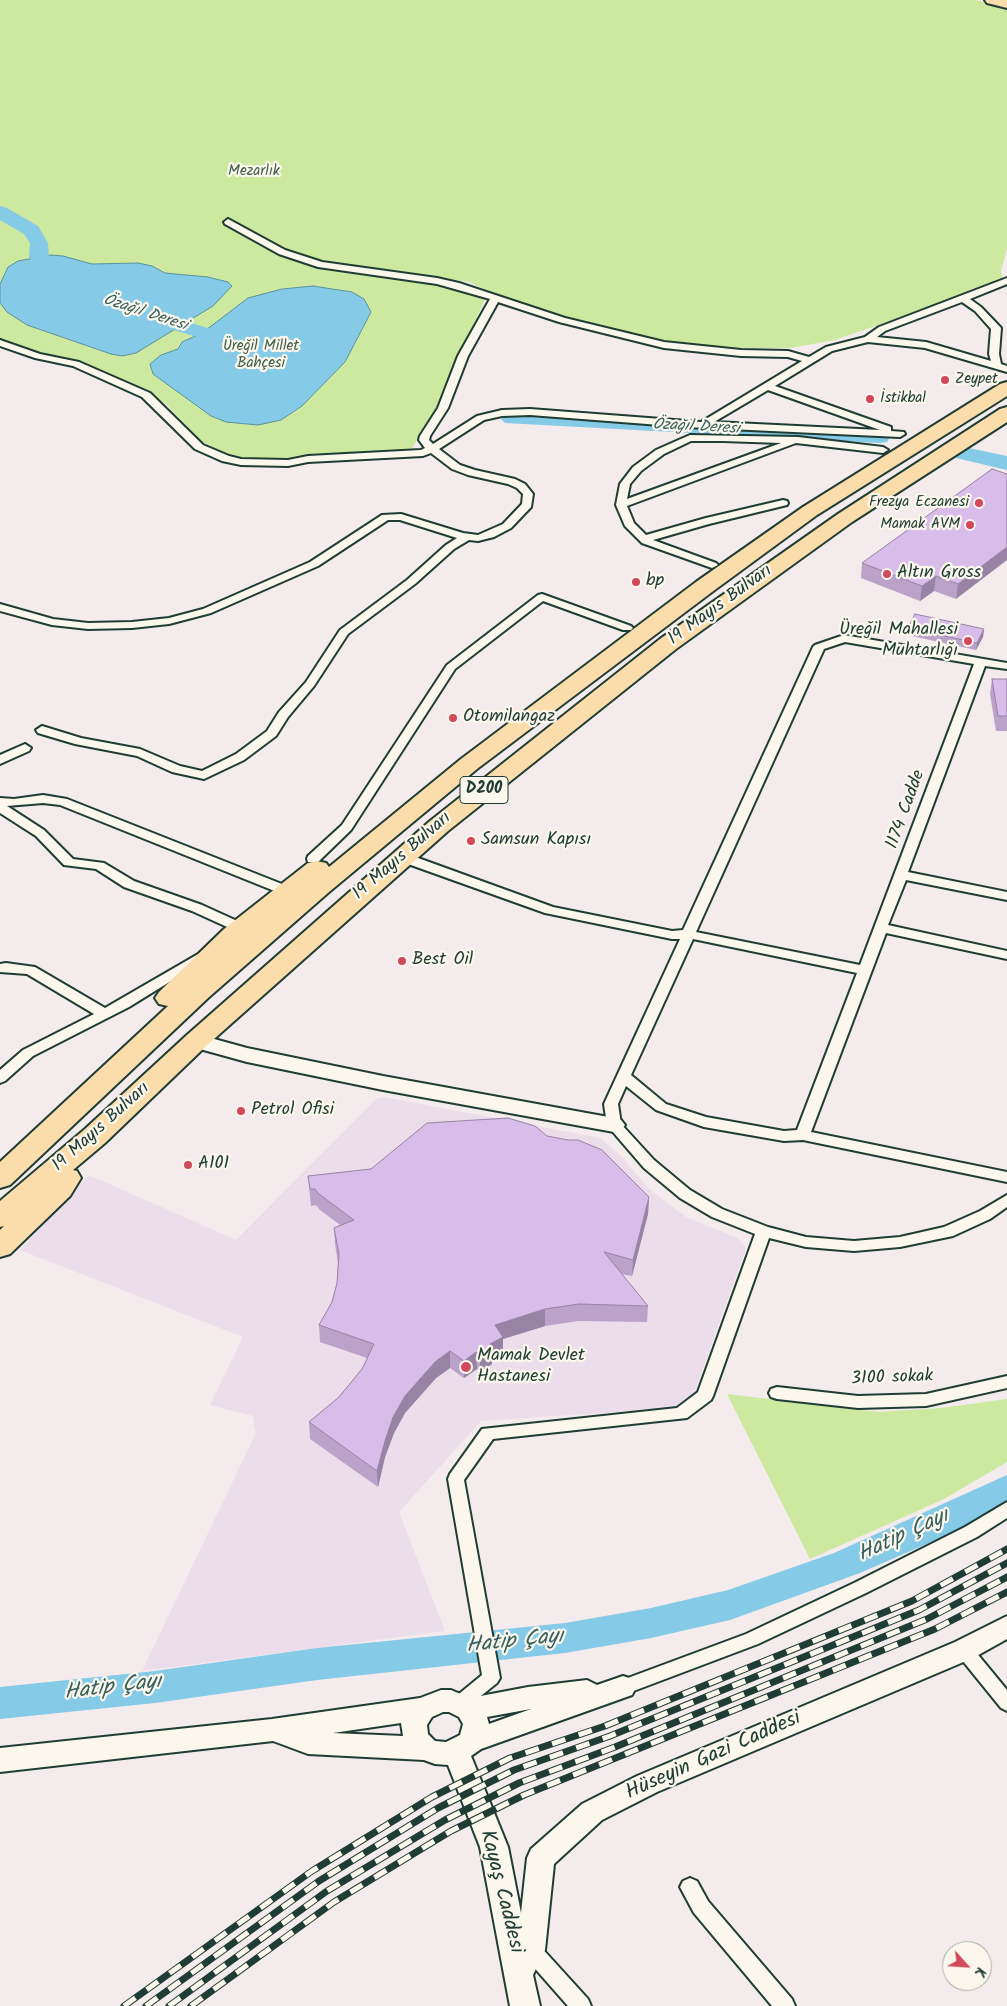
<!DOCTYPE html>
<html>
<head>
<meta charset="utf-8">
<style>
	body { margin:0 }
	#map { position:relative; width:1007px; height:2006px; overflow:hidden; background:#f4ebec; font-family:Kalam,sans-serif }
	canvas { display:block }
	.north { position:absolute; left:942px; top:1941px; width:50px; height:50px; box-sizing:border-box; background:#fbf7ec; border:1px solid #a3ada2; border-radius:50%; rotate:116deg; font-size:14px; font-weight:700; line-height:20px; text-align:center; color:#1f3d34 }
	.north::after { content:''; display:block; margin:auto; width:18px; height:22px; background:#d1495b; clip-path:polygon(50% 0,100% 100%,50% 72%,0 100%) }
</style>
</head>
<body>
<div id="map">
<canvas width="1007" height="2006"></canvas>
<div class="north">K</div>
</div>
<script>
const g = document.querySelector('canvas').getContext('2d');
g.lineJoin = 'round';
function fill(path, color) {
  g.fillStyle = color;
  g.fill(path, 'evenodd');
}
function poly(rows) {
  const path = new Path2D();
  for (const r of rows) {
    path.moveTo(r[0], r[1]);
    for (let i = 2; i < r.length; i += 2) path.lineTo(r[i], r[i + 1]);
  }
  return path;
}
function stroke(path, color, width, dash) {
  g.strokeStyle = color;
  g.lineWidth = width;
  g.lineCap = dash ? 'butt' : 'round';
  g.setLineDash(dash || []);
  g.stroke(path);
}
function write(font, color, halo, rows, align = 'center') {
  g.font = font + ' Kalam,sans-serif';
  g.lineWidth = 4.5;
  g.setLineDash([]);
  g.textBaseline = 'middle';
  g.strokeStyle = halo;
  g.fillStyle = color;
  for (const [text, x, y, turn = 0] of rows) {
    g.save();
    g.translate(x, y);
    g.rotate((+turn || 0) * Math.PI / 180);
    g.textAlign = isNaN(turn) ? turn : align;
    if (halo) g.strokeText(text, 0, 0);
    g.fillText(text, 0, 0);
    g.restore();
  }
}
fill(poly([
	[384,1097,600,1138,622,1157,648,1188,686,1217,738,1238,746,1248,693,1396,677,1408,481,1421,399,1512,445,1631,142,1671,256,1433,253,1416,210,1405,243,1337,20,1250,89,1175,236,1240,376,1099]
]), '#ecddeb');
fill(poly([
	[0,0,975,0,1007,7,1007,248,1001,271,1003,280,971,289,959,297,835,340,790,348,739,348,699,346,661,340,557,317,520,305,469,282,323,264,290,257,323,267,429,282,486,297,433,415,411,450,272,459,240,457,216,450,199,440,166,404,135,385,89,365,23,349,0,339],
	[727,1394,878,1412,941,1408,1007,1399,1007,1462,944,1499,810,1559]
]), '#cde9a0');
const water = poly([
	[51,255,63,256,92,264,138,263,152,266,165,273,208,277,228,282,232,286,213,306,136,353,122,356,111,354,27,325,7,312,0,303,0,284,8,267,18,261,51,255],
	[313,286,352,292,364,299,371,312,345,362,302,406,281,420,258,425,226,422,211,416,153,374,150,364,161,355,178,349,182,342,202,333,248,298,282,289,313,286]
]);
fill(water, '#85cae6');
stroke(water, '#5c929f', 1);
fill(poly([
	[0,206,7,208,38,226,48,243,49,257,74,278,77,282,74,286,67,288,60,286,38,269,29,257,30,243,24,234,0,220,0,206],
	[144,309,248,340,251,344,248,348,241,350,137,319,134,315,137,311,144,309],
	[512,413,879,431,887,432,890,437,887,442,879,443,505,423,501,419,505,415,512,413],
	[964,447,1007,456,1007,470,956,458,953,453,956,448,964,447],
	[1007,1475,1007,1505,945,1536,860,1573,730,1620,651,1638,565,1653,317,1680,155,1703,0,1719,0,1687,155,1671,317,1648,565,1623,651,1608,728,1590,834,1553,1007,1475]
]), '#85cae6');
const street = poly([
	[228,219,285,250,322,262,437,278,459,283,565,318,664,342,741,350,788,351,809,357,826,347,865,337,879,327,1007,278,1007,284,970,299,981,307,1001,328,999,354,1001,364,1007,366,1007,372,925,348,868,342,832,351,775,386,891,427,891,431,904,432,905,434,900,437,686,427,530,415,502,416,484,420,439,449,460,465,475,470,515,479,525,484,533,494,531,507,511,528,494,537,478,541,469,540,454,549,415,584,348,634,314,686,288,717,276,736,244,760,204,779,172,772,137,756,75,744,38,733,36,730,42,726,81,738,140,749,180,766,202,771,236,754,267,731,279,712,306,682,340,630,407,580,446,545,457,538,400,520,388,520,318,566,211,613,169,624,132,628,88,629,52,625,0,611,0,604,53,619,88,623,132,622,169,618,203,609,310,562,382,515,401,514,463,533,478,535,503,524,522,504,523,494,517,488,508,484,468,475,452,469,431,453,423,456,308,462,288,466,241,465,222,461,195,449,142,397,73,366,35,358,0,346,0,340,40,354,79,362,150,393,203,445,229,456,241,459,288,460,308,456,421,450,425,448,419,440,420,436,438,408,458,356,490,299,437,284,318,267,279,254,225,224,224,222,228,219],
	[498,302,559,322,664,348,741,356,788,357,802,361,701,422,530,409,502,410,477,416,433,444,429,440,430,436,448,408,468,356,498,302],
	[962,302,975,311,991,329,989,354,991,361,926,342,877,337,885,331,962,302],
	[768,390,880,430,714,422,768,390],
	[690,435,798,437,883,447,888,450,883,453,796,443,627,506,634,523,646,535,706,518,783,500,787,501,788,503,787,505,709,524,653,540,716,563,718,565,712,568,642,543,625,526,616,505,620,484,633,467,656,450,690,435],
	[691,441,723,441,781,443,627,499,630,484,641,471,664,454,691,441],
	[542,594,631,626,633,628,631,630,623,630,543,601,455,669,351,830,318,862,308,862,307,859,308,856,342,825,447,665,538,595,542,594],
	[844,635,1007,663,1007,669,985,666,908,872,1007,892,1007,900,906,880,888,925,1007,951,1007,959,886,933,811,1132,1007,1172,1007,1182,803,1140,784,1141,704,1127,656,1110,626,1086,618,1104,621,1124,654,1160,690,1190,722,1209,768,1227,806,1237,854,1241,900,1237,944,1227,980,1211,1007,1195,1007,1207,990,1219,953,1236,900,1247,854,1251,806,1247,769,1238,713,1396,711,1400,687,1418,493,1439,464,1480,500,1678,497,1683,466,1708,460,1711,454,1708,451,1703,454,1698,482,1675,448,1479,450,1474,482,1429,677,1408,698,1392,755,1234,712,1217,680,1198,644,1168,607,1125,604,1104,680,939,672,939,545,913,397,860,396,857,402,853,407,854,553,907,672,931,683,930,813,647,815,645,844,635],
	[845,642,974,664,860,965,696,932,824,649,845,642],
	[693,939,857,973,797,1130,784,1131,706,1117,666,1104,631,1075,693,939],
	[25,744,31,748,29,751,0,764,0,755,25,744],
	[43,795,67,799,292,888,294,891,292,894,282,894,60,805,43,803,7,806,44,830,73,859,104,863,134,881,202,905,246,925,248,928,241,932,236,931,192,911,124,887,96,869,64,865,36,836,0,813,0,798,14,799,43,795],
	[200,953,207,957,205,960,129,1007,33,1056,5,1081,0,1083,0,1070,23,1050,94,1014,27,974,0,972,0,964,6,963,35,967,105,1008,200,953],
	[1007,1376,1007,1388,926,1406,858,1408,777,1399,771,1397,769,1393,771,1389,777,1387,858,1396,926,1394,1007,1376],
	[1007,1502,1007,1518,977,1537,866,1593,758,1644,623,1695,617,1692,614,1687,617,1682,746,1634,854,1583,965,1527,1007,1502],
	[964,1643,970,1645,1007,1690,1007,1711,1001,1708,958,1655,955,1650,958,1645,964,1643],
	[690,1878,697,1881,708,1901,792,1999,795,2006,772,2006,694,1913,680,1887,683,1881,690,1878],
	[531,1941,538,1944,588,1999,591,2006,568,2006,524,1956,521,1950,524,1944,531,1941]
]);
const secondary = poly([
	[196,1034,247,1048,383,1076,614,1118,621,1120,625,1125,621,1130,614,1132,383,1090,247,1062,189,1046,186,1041,189,1036,196,1034],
	[1007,1616,1007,1639,973,1658,657,1792,602,1820,554,1864,545,1950,533,1975,540,2006,510,2006,480,1847,448,1765,435,1764,424,1760,308,1754,273,1741,0,1772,0,1748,272,1719,420,1698,441,1690,451,1690,470,1698,528,1687,587,1680,597,1685,623,1676,632,1679,636,1687,632,1695,481,1749,471,1756,508,1847,521,1913,527,1858,531,1849,582,1804,637,1776,955,1642,1007,1616],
	[531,1709,489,1724,487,1717,531,1709],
	[443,1712,449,1712,459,1717,463,1724,460,1735,446,1742,435,1741,428,1734,427,1725,432,1717,443,1712],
	[401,1723,403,1736,333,1733,401,1723]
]);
const primary = poly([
	[985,0,1007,0,1007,8,987,3,985,0]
]);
const highway = poly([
	[1007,382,1007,396,817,515,712,592,477,769,329,892,208,998,10,1185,0,1188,0,1162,168,1006,159,1004,155,998,159,992,224,929,308,863,317,861,326,863,329,867,461,759,696,582,803,507,1000,384,1007,382],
	[1007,407,1007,422,852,522,676,649,448,831,205,1047,105,1143,73,1170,77,1171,81,1178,70,1196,10,1254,0,1257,0,1230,4,1226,0,1227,0,1201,85,1129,187,1035,430,821,660,639,838,514,1000,409,1007,407]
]);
stroke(street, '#1f3d34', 4);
stroke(secondary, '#1f3d34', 4);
stroke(primary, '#1f3d34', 4);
stroke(highway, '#1f3d34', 4);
fill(street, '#fbf7ec');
fill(secondary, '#fbf7ec');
fill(primary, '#fbddab');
fill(highway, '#fbddab');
const rail = poly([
	[124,2006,312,1871,432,1797,510,1758,605,1726,912,1601,1007,1549],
	[146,2006,319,1881,438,1808,514,1770,610,1736,919,1610,1007,1563],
	[169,2006,327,1891,445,1820,519,1783,615,1747,927,1619,1007,1577],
	[191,2006,334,1902,451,1831,524,1795,935,1629,1007,1592]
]);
stroke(rail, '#1f3d34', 7);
stroke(rail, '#fbf7ec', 5, [14]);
fill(poly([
	[992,469,956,599,934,591,920,601,861,578,862,563],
	[908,628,984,629,983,637,976,650,907,635],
	[992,679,1007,679,1007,731,996,731,990,694],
	[547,1136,649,1197,648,1214,632,1276,621,1274,648,1306,647,1322,578,1321,545,1326,503,1339,503,1353,492,1359,492,1364,480,1372,477,1369,464,1378,450,1368,436,1378,405,1413,394,1433,385,1457,378,1487,310,1439,309,1422,339,1397,362,1369,367,1358,320,1342,319,1325,332,1302,337,1283,338,1263,335,1244,334,1228,340,1225,320,1210,316,1205,311,1206,308,1176,371,1169]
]), '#baa2c9');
fill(poly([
	[1007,547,1007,560,956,599,958,584],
	[936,576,934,591,920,601,922,586],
	[984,629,983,637,976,650,977,643],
	[649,1197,648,1214,632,1276,633,1260],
	[545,1309,545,1326,503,1339,503,1353,492,1359,492,1364,480,1372,480,1356,490,1344,495,1325],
	[450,1351,450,1368,436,1378,405,1413,394,1433,385,1457,378,1487,377,1471,385,1441,393,1417,405,1396,435,1362],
	[476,1352,477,1369,464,1378,464,1361]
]), '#9784a4');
const building = poly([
	[992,469,1007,474,1007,547,958,584,936,576,922,586,862,563,992,469],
	[915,614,984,629,977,643,908,628,915,614],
	[992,679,1007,679,1007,716,998,716,992,679],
	[508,1118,535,1126,547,1136,568,1140,578,1140,602,1150,649,1197,633,1260,604,1252,648,1306,579,1304,545,1309,495,1325,503,1337,490,1344,492,1348,480,1356,476,1352,464,1361,450,1351,435,1362,405,1396,393,1417,385,1441,377,1471,309,1422,339,1397,362,1369,374,1344,319,1325,332,1302,337,1283,339,1254,334,1228,354,1220,319,1194,315,1189,310,1189,308,1176,371,1169,427,1123,508,1118]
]);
fill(building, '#d8bcea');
stroke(building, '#9784a4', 1);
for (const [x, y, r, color] of [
	[945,380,5,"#d1495b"],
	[870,399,5,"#d1495b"],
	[979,503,5,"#d1495b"],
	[970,525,5,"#d1495b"],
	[887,574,5,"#d1495b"],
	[636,582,5,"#d1495b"],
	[968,641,5,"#d1495b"],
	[453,718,5,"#d1495b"],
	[471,841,5,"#d1495b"],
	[402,961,5,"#d1495b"],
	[241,1111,5,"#d1495b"],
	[188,1165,5,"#d1495b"],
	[466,1367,6,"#d1495b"]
]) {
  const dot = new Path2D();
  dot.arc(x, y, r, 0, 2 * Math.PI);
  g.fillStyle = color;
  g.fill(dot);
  stroke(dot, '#fbf7ec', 2);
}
write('15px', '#425f4a', '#fbf7ec', [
	["Mezarlık",254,172],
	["Üreğil Millet",261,347],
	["Bahçesi",261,364]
]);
write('15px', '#1f3d34', '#fbf7ec', [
	["Zeypet",955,380],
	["İstikbal",880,399],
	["Frezya Eczanesi",969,503,"right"],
	["Mamak AVM",960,525,"right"]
], 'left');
write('italic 16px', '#386060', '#fbf7ec', [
	["Özağıl Deresi",145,314,18],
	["Özağıl Deresi",696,428,3]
]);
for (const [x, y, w] of [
	[484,790,48]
]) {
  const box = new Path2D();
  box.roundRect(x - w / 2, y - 13.5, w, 27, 4);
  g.fillStyle = '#fbf7ec';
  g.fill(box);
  stroke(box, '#1f3d34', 1);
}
write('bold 16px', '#1f3d34', null, [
	["D200",484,790]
]);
write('18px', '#1f3d34', '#fbf7ec', [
	["Altın Gross",897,574],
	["bp",646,582],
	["Üreğil Mahallesi",958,631,"right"],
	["Muhtarlığı",958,652,"right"],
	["Otomilangaz",463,718],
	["Samsun Kapısı",481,841],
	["Best Oil",412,961],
	["Petrol Ofisi",251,1111],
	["A101",198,1165],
	["Mamak Devlet",477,1357],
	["Hastanesi",477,1378]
], 'left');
write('18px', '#1f3d34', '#fbf7ec', [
	["19 Mayıs Bulvarı",721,606,-36],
	["1174 Cadde",907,810,-70],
	["19 Mayıs Bulvarı",403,857,-41],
	["19 Mayıs Bulvarı",102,1128,-42],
	["3100 sokak",892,1379,-2]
]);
write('21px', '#1f3d34', '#fbf7ec', [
	["Hüseyin Gazi Caddesi",714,1757,-24],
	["Kayaş Caddesi",500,1892,76]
]);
write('italic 22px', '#386060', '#fbf7ec', [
	["Hatip Çayı",904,1537,-25],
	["Hatip Çayı",515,1643,-6],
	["Hatip Çayı",113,1689,-7]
]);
</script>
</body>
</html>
